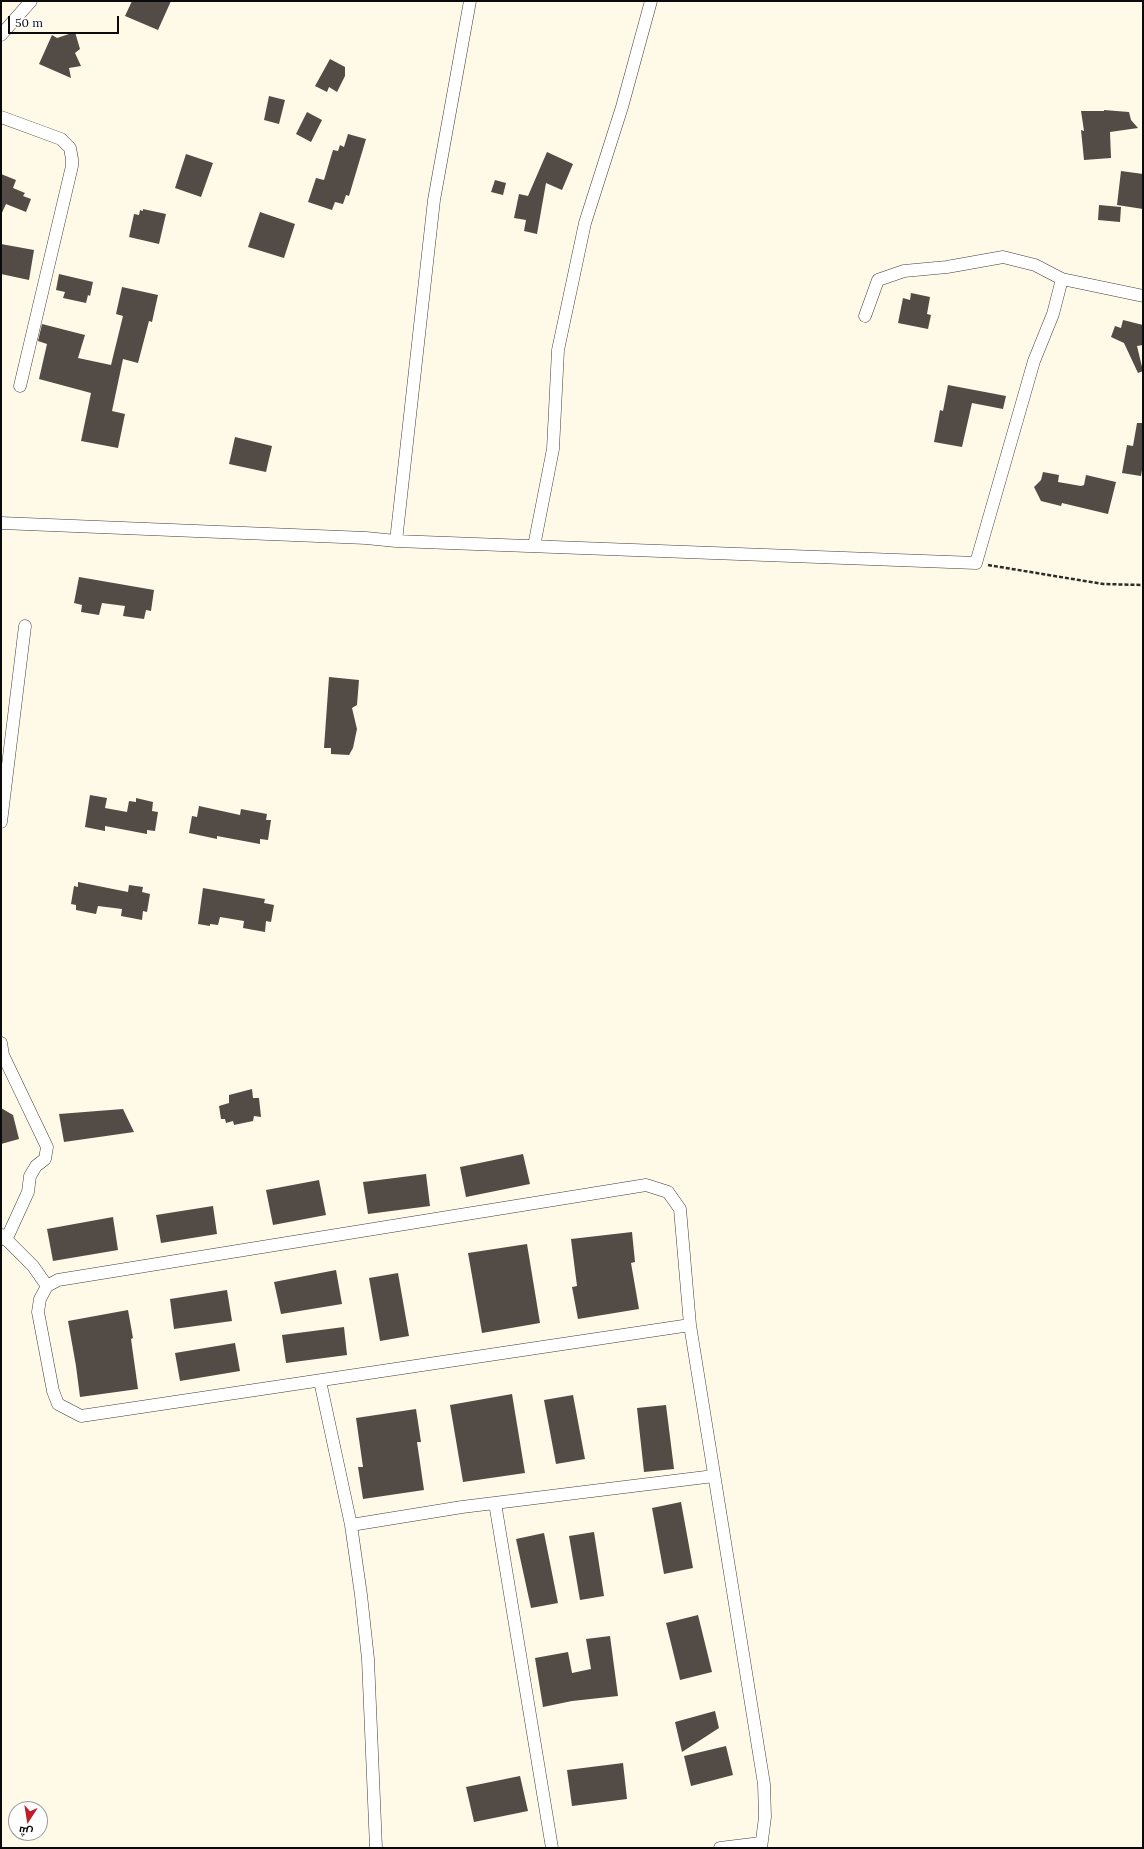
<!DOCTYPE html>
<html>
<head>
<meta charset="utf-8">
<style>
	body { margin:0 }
	#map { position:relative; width:1144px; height:1849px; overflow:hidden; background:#fffae7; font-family:Lora,Cairo,serif }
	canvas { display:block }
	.frame { position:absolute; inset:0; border:2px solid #0a0a0a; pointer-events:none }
	.north { position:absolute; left:8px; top:1801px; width:40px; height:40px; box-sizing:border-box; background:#fff; border:1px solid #9d9d9d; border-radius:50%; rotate:192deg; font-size:11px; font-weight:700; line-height:16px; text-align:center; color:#0a0a0a }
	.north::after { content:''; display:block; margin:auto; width:14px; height:18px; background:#bf1d28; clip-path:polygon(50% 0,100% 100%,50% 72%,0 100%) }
	.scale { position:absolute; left:8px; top:16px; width:111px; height:18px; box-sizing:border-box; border:2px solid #0a0a0a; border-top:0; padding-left:5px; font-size:12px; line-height:14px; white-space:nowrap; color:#0a0a0a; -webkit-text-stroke:3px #fff; paint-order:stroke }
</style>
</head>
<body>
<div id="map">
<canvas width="1144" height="1849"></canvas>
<div class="frame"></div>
<div class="north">ش</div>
<div class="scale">50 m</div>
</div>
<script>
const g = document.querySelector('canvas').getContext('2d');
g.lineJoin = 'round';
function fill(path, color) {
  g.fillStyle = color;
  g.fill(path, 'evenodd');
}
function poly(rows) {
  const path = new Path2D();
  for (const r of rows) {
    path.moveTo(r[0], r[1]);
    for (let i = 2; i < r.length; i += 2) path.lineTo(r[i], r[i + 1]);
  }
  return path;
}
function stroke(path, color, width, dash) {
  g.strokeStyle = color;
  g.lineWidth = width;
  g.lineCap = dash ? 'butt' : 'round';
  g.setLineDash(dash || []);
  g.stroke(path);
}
fill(poly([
	[132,1,171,1,158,30,125,16],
	[75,32,80,49,75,53,81,66,69,68,71,78,39,64,52,35,57,38],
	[330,59,345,67,345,76,337,92,329,87,327,92,315,86],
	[269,96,285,100,279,124,264,120],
	[1104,110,1129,112,1131,120,1138,128,1110,132,1111,158,1084,160,1081,130,1084,131,1081,111,1104,111],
	[307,112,322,120,311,142,296,134],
	[348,134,366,139,349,196,346,195,343,204,335,202,332,210,308,202,316,178,324,180,333,150,338,151,340,145,344,147],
	[547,152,573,164,562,190,546,183,537,234,524,231,526,220,514,218,519,194,528,196],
	[186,154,213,163,201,197,175,188],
	[1121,171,1143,174,1143,209,1117,205],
	[1,174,16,180,13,188,25,193,23,196,31,199,26,212,6,204,1,215],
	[495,180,506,183,503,195,491,192],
	[1099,205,1121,207,1120,222,1098,220],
	[143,209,166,214,159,244,129,237,134,214,139,215,140,210,143,211],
	[260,212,295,224,284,258,248,247],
	[1,244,34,250,29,280,1,274],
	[59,274,93,282,90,296,88,295,86,303,63,298,65,292,56,290],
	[122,287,158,295,152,322,149,321,138,363,123,359,112,411,125,414,118,448,81,441,91,393,39,379,47,344,38,341,42,324,85,335,78,358,111,365,123,316,116,314],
	[911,293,930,297,927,314,931,315,928,329,898,323,903,298,910,300],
	[1123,320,1143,325,1143,345,1137,346,1143,371,1138,373,1124,343,1111,337,1115,326,1121,328],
	[948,385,1006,396,1003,409,972,403,962,447,934,442,940,410,943,411],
	[1137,423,1143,423,1143,464,1141,476,1122,473,1127,445,1133,446],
	[235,437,272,446,266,472,229,464],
	[1043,472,1059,475,1058,482,1081,486,1084,485,1086,475,1116,482,1108,514,1062,503,1061,506,1041,501,1034,487,1041,480],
	[79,577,154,590,151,611,146,610,144,619,123,616,125,606,102,603,99,615,81,612,82,605,74,603],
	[329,677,359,680,357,705,352,708,357,729,353,748,349,755,331,754,331,748,324,748],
	[90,795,107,798,105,808,127,812,129,801,136,802,136,798,153,802,152,811,158,812,155,831,147,830,147,834,105,826,105,831,85,827],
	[199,806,240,815,241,809,267,814,266,820,271,820,268,840,260,839,260,844,217,836,217,839,189,833,192,816,197,817],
	[78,882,128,892,129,885,143,887,142,892,150,894,147,912,143,911,142,920,121,916,122,909,98,906,96,914,76,910,76,905,71,904,74,886,78,887],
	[203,888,265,899,264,903,274,905,271,922,266,921,265,932,243,928,244,921,220,917,218,925,210,924,210,926,198,924],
	[252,1089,253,1098,259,1098,261,1117,254,1116,253,1121,234,1125,233,1121,226,1123,225,1119,221,1119,219,1106,229,1103,229,1095],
	[1,1108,13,1115,19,1139,1,1144],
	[123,1109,134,1132,64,1142,59,1114],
	[523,1154,530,1184,466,1197,460,1167],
	[426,1174,430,1206,368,1214,363,1182],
	[319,1180,326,1215,273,1225,266,1190],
	[213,1206,217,1234,161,1243,156,1215],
	[113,1217,118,1250,53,1261,47,1229],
	[632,1232,635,1262,631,1263,639,1309,578,1319,572,1287,577,1286,571,1239],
	[527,1244,540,1323,482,1333,468,1253],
	[336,1270,342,1304,281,1314,274,1282],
	[398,1273,409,1336,380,1341,369,1278],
	[227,1290,232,1321,174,1329,170,1299],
	[128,1310,133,1338,131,1339,138,1389,80,1397,76,1366,68,1321],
	[344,1327,347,1355,286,1363,282,1335],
	[235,1343,240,1371,180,1381,175,1353],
	[512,1394,525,1473,463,1482,450,1405],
	[573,1395,585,1459,556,1464,544,1400],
	[666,1405,674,1469,644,1472,637,1408],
	[416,1409,421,1442,417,1442,424,1490,363,1499,358,1467,363,1467,356,1418],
	[681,1502,693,1568,664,1574,652,1508],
	[594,1532,604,1596,580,1600,569,1536],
	[544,1533,558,1603,531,1608,516,1539],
	[698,1615,712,1672,680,1680,666,1623],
	[610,1636,618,1696,572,1701,543,1707,535,1658,568,1652,572,1673,591,1669,586,1639],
	[715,1711,719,1728,682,1752,675,1722],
	[726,1746,733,1775,691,1786,684,1756],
	[623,1763,627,1799,572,1806,567,1770],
	[520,1776,528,1811,474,1822,466,1787]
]), '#534b46');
const minor = poly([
	[1,35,31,1],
	[1,117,61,139,70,148,72,159,72,166,20,386],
	[865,316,878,280,904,271,947,267,1003,257,1035,265,1062,279,1143,296],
	[1,523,366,538,396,541,976,563,1034,361,1053,314,1062,279],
	[396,541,434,200,470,1],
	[534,546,553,449,558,350,585,223,622,107,651,1],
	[1,822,25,626],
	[1,1043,3,1055,47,1147,45,1159,36,1166,30,1176,28,1192,6,1240],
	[646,1185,668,1192,680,1209,690,1325,81,1416,58,1404,53,1391,38,1312,40,1299,47,1286,58,1280,646,1185],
	[2,1235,33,1266,47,1286],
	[690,1325,764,1784,765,1817,761,1848],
	[320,1381,351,1525,361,1595,368,1659,376,1848],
	[495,1503,552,1848],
	[351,1525,462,1507,714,1476],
	[720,1848,761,1843]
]);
stroke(minor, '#3d3d3d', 13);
stroke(poly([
	[988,565,1103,584,1143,585]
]), '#2c2c2c', 2.5, [4, 2]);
stroke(minor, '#fff', 12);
</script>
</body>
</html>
